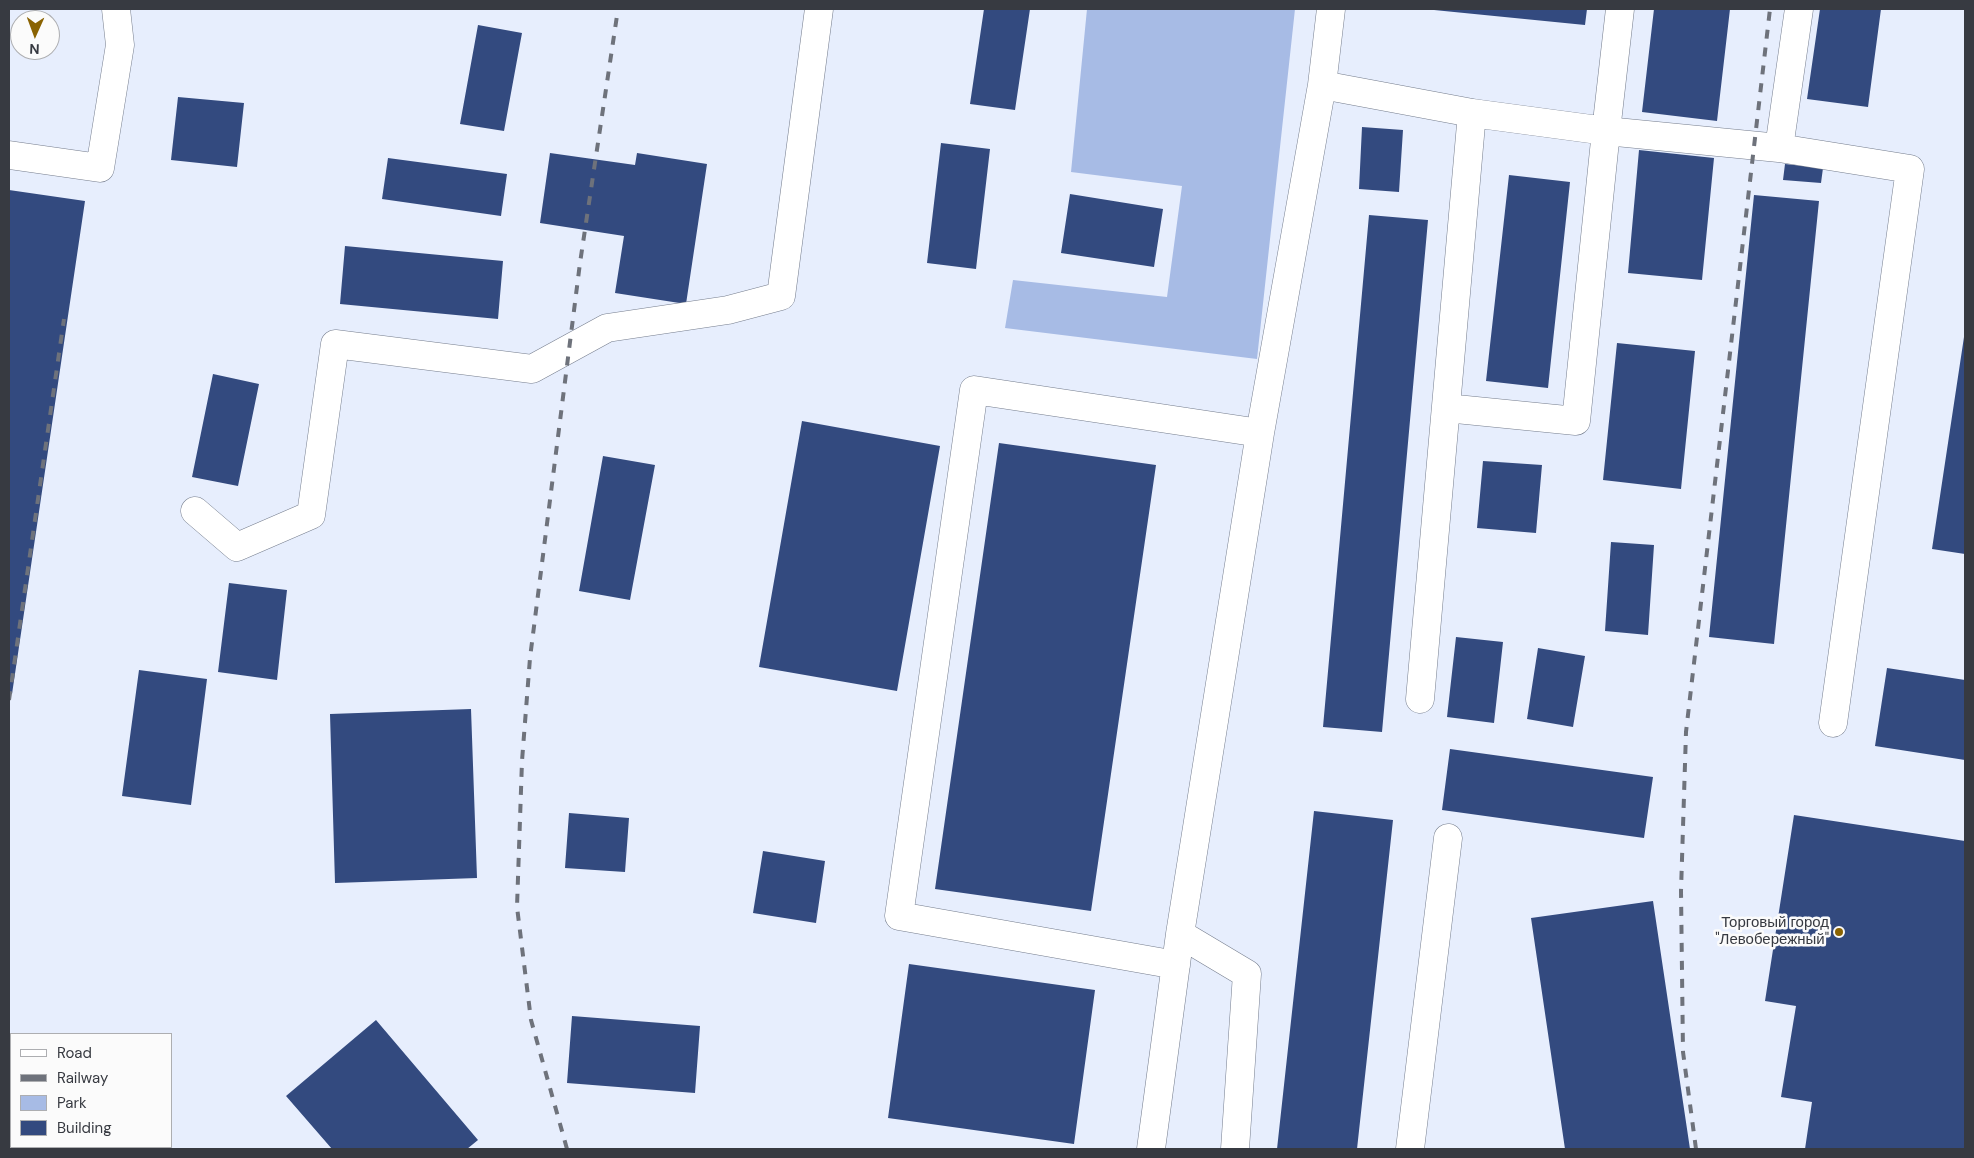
<!DOCTYPE html>
<html>
<head>
<meta charset="utf-8">
<style>
	body { margin:0 }
	#map { position:relative; width:1974px; height:1158px; overflow:hidden; background:#e7eefd; font-family:"DM Sans",sans-serif }
	canvas { display:block }
	.frame { position:absolute; inset:0; border:10px solid #373a41; pointer-events:none }
	.legend { position:absolute; left:10px; top:1033px; width:162px; height:115px; box-sizing:border-box; background:#fbfbfb; border:1px solid #adaeb1; margin:0; padding:6px 9px; list-style:none; font-size:15px; color:#373a41 }
	.legend li { display:flex; align-items:center; gap:10px; height:25px }
	.legend b { width:25px; border:1px solid #adaeb1 }
	.north { position:absolute; left:10px; top:10px; width:50px; height:50px; box-sizing:border-box; background:#fbfbfb; border:1px solid #adaeb1; border-radius:50%; rotate:182deg; font-size:14px; font-weight:700; line-height:20px; text-align:center; color:#373a41 }
	.north::after { content:''; display:block; margin:auto; width:18px; height:22px; background:#8a6302; clip-path:polygon(50% 0,100% 100%,50% 72%,0 100%) }
</style>
</head>
<body>
<div id="map">
<canvas width="1974" height="1158"></canvas>
<div class="frame"></div>
<ul class="legend">
<li><b style="height:6px;background:#fff"></b>Road</li>
<li><b style="height:6px;background:#6e727b"></b>Railway</li>
<li><b style="height:14px;background:#a7bbe5"></b>Park</li>
<li><b style="height:14px;background:#334a7f"></b>Building</li>
</ul>
<div class="north">N</div>
</div>
<script>
const g = document.querySelector('canvas').getContext('2d');
g.lineJoin = 'round';
function fill(path, color) {
  g.fillStyle = color;
  g.fill(path, 'evenodd');
}
function poly(rows) {
  const path = new Path2D();
  for (const r of rows) {
    path.moveTo(r[0], r[1]);
    for (let i = 2; i < r.length; i += 2) path.lineTo(r[i], r[i + 1]);
  }
  return path;
}
function stroke(path, color, width, dash) {
  g.strokeStyle = color;
  g.lineWidth = width;
  g.lineCap = dash ? 'butt' : 'round';
  g.setLineDash(dash || []);
  g.stroke(path);
}
function write(font, color, halo, rows, align = 'center') {
  g.font = font + ' "DM Sans",sans-serif';
  g.lineWidth = 5;
  g.setLineDash([]);
  g.textBaseline = 'middle';
  g.strokeStyle = halo;
  g.fillStyle = color;
  for (const [text, x, y, turn = 0] of rows) {
    g.save();
    g.translate(x, y);
    g.rotate((+turn || 0) * Math.PI / 180);
    g.textAlign = isNaN(turn) ? turn : align;
    if (halo) g.strokeText(text, 0, 0);
    g.fillText(text, 0, 0);
    g.restore();
  }
}
fill(poly([
	[1087,9,1295,9,1257,359,1005,328,1013,280,1167,297,1182,186,1071,172]
]), '#a7bbe5');
fill(poly([
	[984,9,1030,9,1015,110,970,104],
	[1424,9,1587,9,1585,25],
	[1654,9,1730,9,1717,121,1642,112],
	[1820,9,1881,9,1868,107,1807,99],
	[478,25,522,33,504,131,460,124],
	[178,97,244,103,237,167,171,160],
	[1362,127,1403,130,1399,192,1359,189],
	[941,143,990,149,976,269,927,263],
	[1639,150,1714,158,1702,280,1628,273],
	[550,153,635,165,637,153,707,164,686,304,615,293,624,236,540,223],
	[388,158,507,174,501,216,382,199],
	[1785,164,1823,168,1821,183,1783,180],
	[1509,175,1570,182,1548,388,1486,381],
	[9,190,85,201,12,694,9,693],
	[1070,194,1163,209,1154,267,1061,253],
	[1754,195,1819,201,1774,644,1709,637],
	[1369,215,1428,220,1382,732,1323,727],
	[345,246,503,261,498,319,340,304],
	[1964,337,1965,337,1965,554,1932,549],
	[1617,343,1695,351,1681,489,1603,480],
	[213,374,259,384,238,486,192,477],
	[802,421,940,446,897,691,759,667],
	[999,443,1156,465,1091,911,935,889],
	[603,456,655,465,630,600,579,591],
	[1483,461,1542,465,1536,533,1477,528],
	[1611,542,1654,545,1648,635,1605,631],
	[229,583,287,590,277,680,218,672],
	[1456,637,1503,642,1494,723,1447,717],
	[1538,648,1585,656,1573,727,1527,719],
	[1887,668,1965,680,1965,760,1875,746],
	[139,670,207,679,191,805,122,796],
	[471,709,477,878,335,883,330,714],
	[1450,749,1653,777,1644,838,1442,810],
	[1314,811,1393,820,1357,1149,1277,1149],
	[569,813,629,818,625,872,565,868],
	[1794,815,1965,841,1964,1149,1805,1149,1812,1102,1781,1097,1796,1006,1765,1001],
	[763,851,825,861,816,923,753,913],
	[1653,901,1690,1149,1565,1149,1531,918],
	[909,964,1095,990,1074,1144,888,1118],
	[572,1016,700,1026,695,1093,567,1083],
	[376,1020,478,1140,467,1149,332,1149,286,1096]
]), '#334a7f');
const minor = poly([
	[1799,9,1779,148,1910,169,1833,723],
	[1322,85,1472,113,1606,131,1620,9],
	[9,155,100,168,120,45,116,9],
	[1446,408,1576,421,1606,131,1779,148],
	[195,511,237,547,311,515,335,344,532,369,607,328,728,310,781,296,819,9],
	[1420,699,1472,113],
	[1180,934,1247,974,1235,1149],
	[1176,965,899,916,974,390,1260,433],
	[1151,1149,1180,934,1260,433,1322,85,1331,9],
	[1410,1149,1448,838]
]);
stroke(minor, '#757d8d', 29);
stroke(minor, '#fff', 28);
stroke(poly([
	[9,700,64,319],
	[567,1149,531,1020,517,907,522,761,530,658,580,263,618,9],
	[1696,1149,1683,1052,1681,891,1686,732,1770,9]
]), '#6e727b', 4, [9, 9]);
for (const [x, y, r, color] of [
	[1839,932,5,"#8a6302"]
]) {
  const dot = new Path2D();
  dot.arc(x, y, r, 0, 2 * Math.PI);
  g.fillStyle = color;
  g.fill(dot);
  stroke(dot, '#fbfbfb', 2);
}
write('15px', '#373a41', '#fbfbfb', [
	["Торговый город",1829,923],
	["\"Левобережный\"",1829,940]
], 'right');
</script>
</body>
</html>
